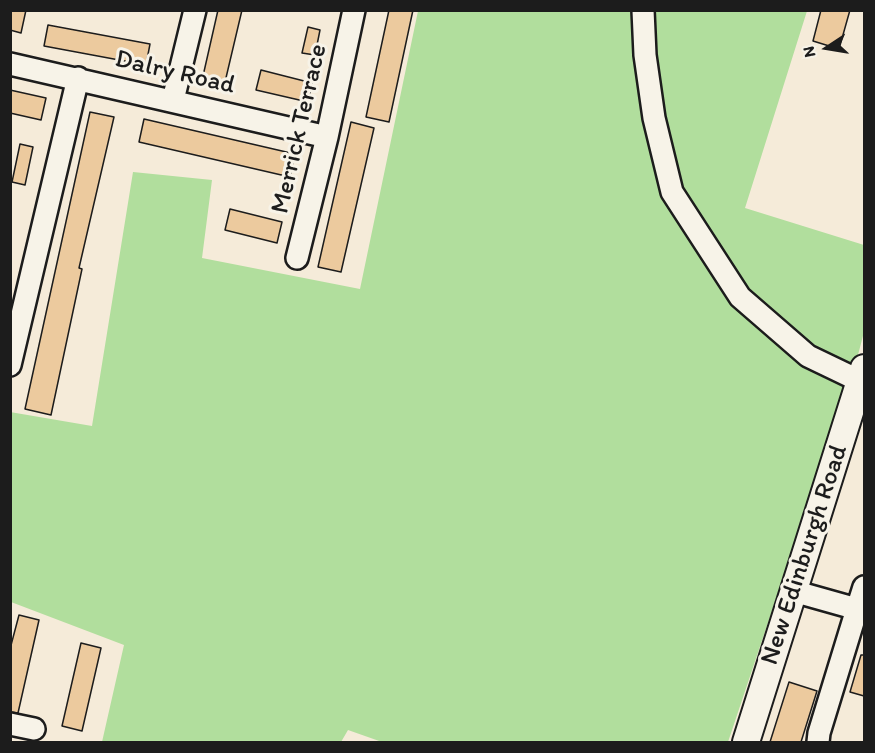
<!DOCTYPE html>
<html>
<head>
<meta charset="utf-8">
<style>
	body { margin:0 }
	#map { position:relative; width:875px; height:753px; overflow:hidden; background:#f5ebd9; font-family:Itim,sans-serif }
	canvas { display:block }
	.frame { position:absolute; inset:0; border:12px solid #1c1c1c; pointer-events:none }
	.north { position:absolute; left:797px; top:18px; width:60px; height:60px; -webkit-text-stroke:4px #f7f3e8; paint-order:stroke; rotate:258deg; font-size:16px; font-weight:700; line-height:24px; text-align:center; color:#1c1c1c }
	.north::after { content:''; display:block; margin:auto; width:21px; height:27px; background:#1c1c1c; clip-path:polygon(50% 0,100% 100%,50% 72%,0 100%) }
</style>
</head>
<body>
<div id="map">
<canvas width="875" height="753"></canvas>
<div class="frame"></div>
<div class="north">N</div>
</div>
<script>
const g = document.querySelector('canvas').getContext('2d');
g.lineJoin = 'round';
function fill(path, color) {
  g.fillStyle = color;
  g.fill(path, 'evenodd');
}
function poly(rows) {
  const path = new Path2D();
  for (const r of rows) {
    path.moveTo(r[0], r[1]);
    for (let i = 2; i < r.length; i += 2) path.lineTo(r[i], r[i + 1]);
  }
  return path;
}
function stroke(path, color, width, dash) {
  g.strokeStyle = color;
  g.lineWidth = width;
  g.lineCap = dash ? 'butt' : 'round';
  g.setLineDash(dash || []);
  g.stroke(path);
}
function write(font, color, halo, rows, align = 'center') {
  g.font = font + ' Itim,sans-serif';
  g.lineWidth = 6;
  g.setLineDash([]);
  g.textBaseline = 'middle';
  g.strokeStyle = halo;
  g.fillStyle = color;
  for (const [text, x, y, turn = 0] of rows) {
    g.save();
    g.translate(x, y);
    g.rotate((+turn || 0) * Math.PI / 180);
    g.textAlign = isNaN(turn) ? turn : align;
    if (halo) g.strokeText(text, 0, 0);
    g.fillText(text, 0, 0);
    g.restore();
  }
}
fill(poly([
	[418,11,807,11,745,208,864,245,864,332,847,397,793,548,728,742,382,742,348,730,341,742,102,742,124,645,11,602,10,412,92,426,133,172,212,180,202,258,360,289]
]), '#b1de9d');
const building = poly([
	[10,10,26,10,21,33,10,30,10,10],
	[218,10,242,10,225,82,203,76,218,10],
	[389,10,413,10,389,122,366,117,389,10],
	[821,10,850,10,839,49,813,41,821,10],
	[48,25,150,44,146,65,44,46,48,25],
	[308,27,320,30,315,55,302,53,308,27],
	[261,70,312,83,308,102,256,90,261,70],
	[10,90,46,98,41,120,10,113,10,90],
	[90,112,114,117,79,268,82,269,51,415,25,409,90,112],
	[144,119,295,154,290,177,139,142,144,119],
	[351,122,374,128,341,272,318,267,351,122],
	[20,144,33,147,25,185,12,182,20,144],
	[230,209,282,222,277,243,225,230,230,209],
	[19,615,39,620,18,713,10,712,10,649,19,615],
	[81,643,101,648,82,731,62,726,81,643],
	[861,655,864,655,864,696,850,692,861,655],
	[789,682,817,691,801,742,770,742,789,682]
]);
fill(building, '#ecca9e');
stroke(building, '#1c1c1c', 1.5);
const minor = poly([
	[643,10,645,55,654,118,672,192,740,297,808,356,860,381],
	[10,64,327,137],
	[173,100,195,10],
	[297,258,327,137,354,10],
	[10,365,78,78],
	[793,591,857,609,819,733,818,742],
	[857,609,864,587],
	[10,724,34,729]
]);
const major = poly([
	[746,742,864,368]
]);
stroke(minor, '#1c1c1c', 26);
stroke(major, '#1c1c1c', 30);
stroke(minor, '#f7f3e8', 21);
stroke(major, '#f7f3e8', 26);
write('26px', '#1c1c1c', '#f7f3e8', [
	["Dalry Road",175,73,13],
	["Merrick Terrace",300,129,-77],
	["New Edinburgh Road",805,555,-72]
]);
</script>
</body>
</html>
